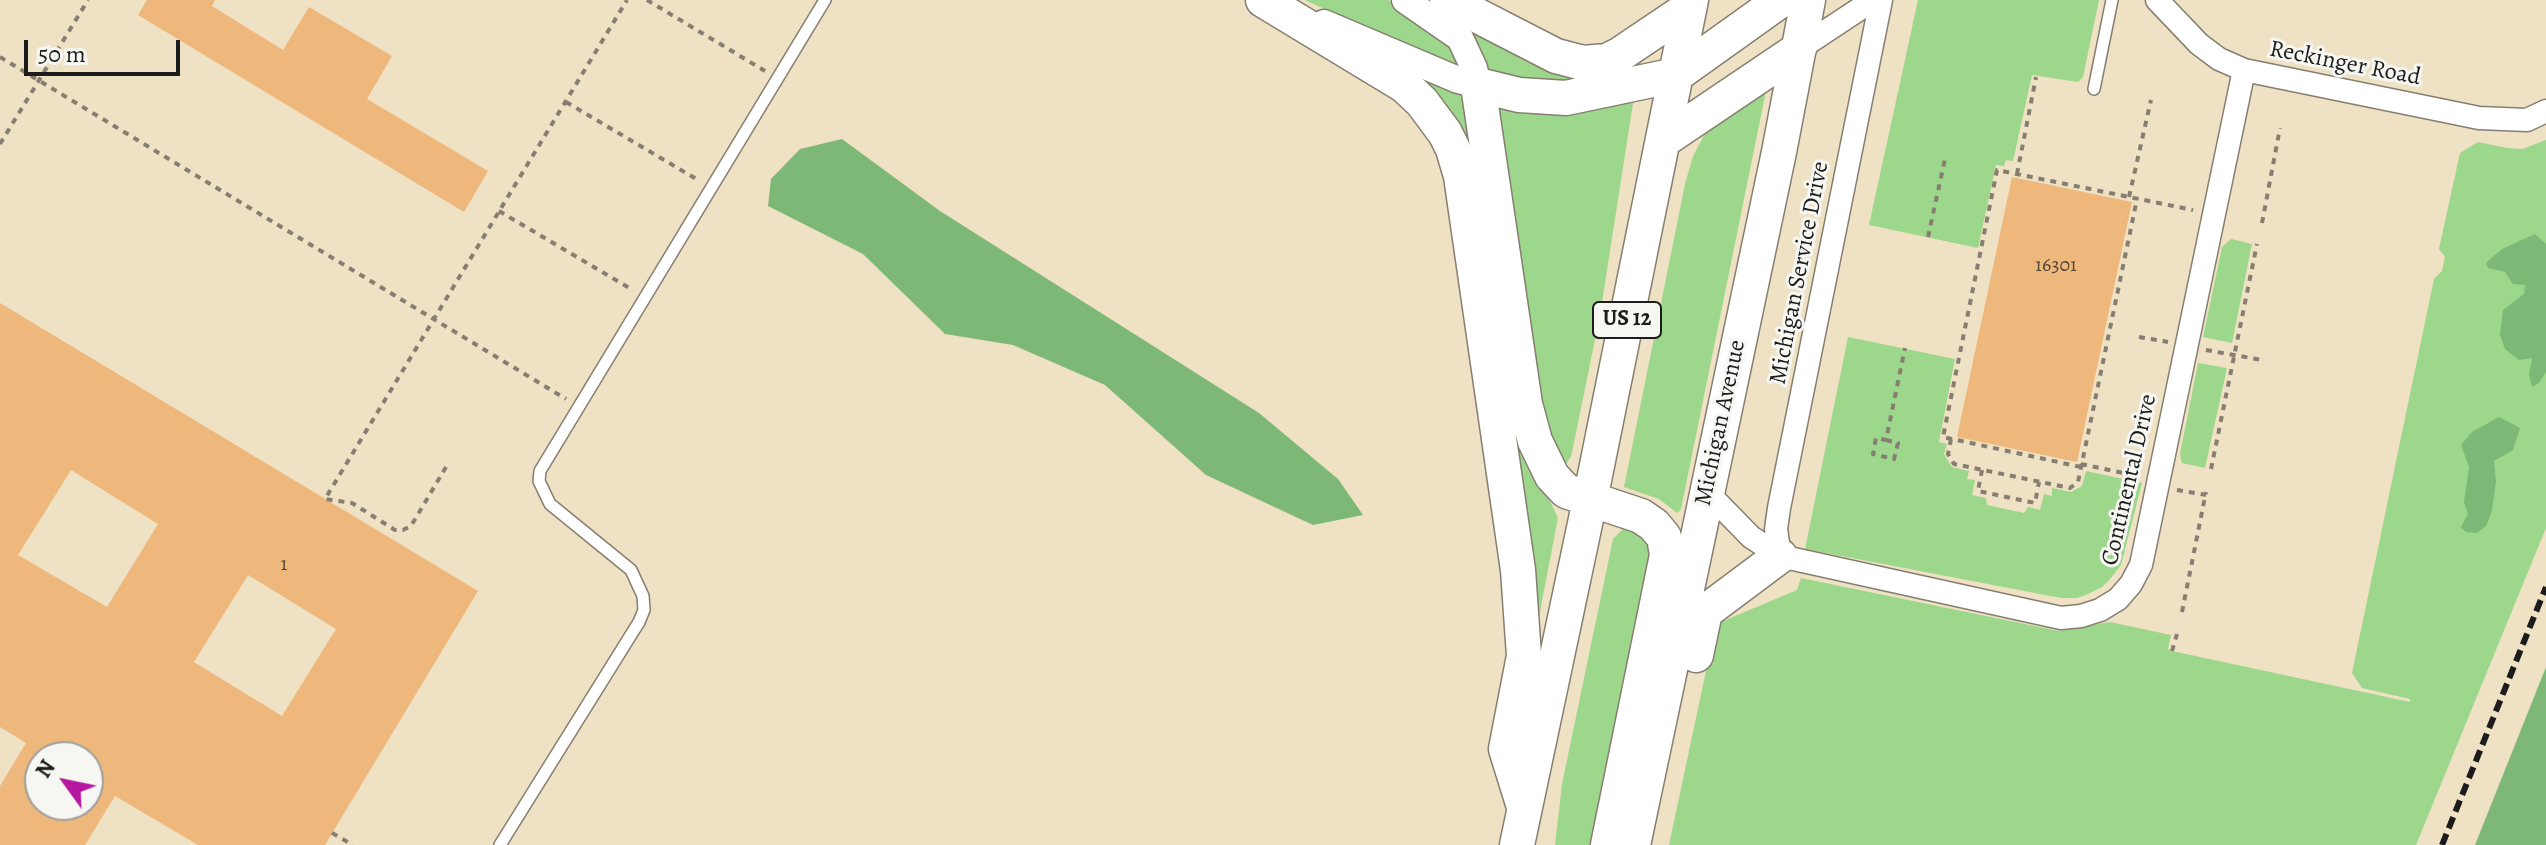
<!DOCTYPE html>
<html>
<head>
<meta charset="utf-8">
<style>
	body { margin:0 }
	#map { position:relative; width:2546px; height:845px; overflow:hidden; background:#efe1c3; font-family:Alegreya,serif }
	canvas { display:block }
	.north { position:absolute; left:24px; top:741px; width:80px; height:80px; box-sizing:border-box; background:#f6f6f2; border:2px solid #9f9f9c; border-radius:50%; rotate:303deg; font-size:22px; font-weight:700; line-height:32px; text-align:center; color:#1c1c1c }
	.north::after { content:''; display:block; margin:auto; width:28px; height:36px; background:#b5179e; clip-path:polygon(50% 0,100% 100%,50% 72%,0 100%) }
	.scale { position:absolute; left:24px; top:40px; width:156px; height:36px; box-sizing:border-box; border:4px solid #1c1c1c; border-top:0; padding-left:10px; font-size:24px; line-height:28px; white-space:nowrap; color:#1c1c1c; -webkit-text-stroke:6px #f6f6f2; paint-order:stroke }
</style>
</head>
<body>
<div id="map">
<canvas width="2546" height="845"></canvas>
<div class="north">N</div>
<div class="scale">50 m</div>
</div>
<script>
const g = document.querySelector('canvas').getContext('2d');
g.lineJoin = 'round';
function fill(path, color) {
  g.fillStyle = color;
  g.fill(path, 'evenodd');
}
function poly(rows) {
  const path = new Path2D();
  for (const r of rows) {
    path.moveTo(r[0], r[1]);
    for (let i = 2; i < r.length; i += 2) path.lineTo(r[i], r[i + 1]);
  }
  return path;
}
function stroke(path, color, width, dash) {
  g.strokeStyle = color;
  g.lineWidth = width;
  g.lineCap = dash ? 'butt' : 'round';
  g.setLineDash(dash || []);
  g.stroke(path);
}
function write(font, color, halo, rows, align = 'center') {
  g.font = font + ' Alegreya,serif';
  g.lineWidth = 6;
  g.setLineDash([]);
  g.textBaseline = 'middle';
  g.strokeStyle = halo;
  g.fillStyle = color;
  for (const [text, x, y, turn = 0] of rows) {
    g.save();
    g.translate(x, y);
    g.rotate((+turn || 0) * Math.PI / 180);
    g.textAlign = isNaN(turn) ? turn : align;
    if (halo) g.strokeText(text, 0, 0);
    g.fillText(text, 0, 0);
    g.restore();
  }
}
fill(poly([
	[1305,0,1388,0,1438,29,1465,66,1456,70],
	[1418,0,1431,0,1543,58,1643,52,1640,68,1598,84,1492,80],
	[1918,0,2099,0,2083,77,2078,82,2032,75,2013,161,2006,160,2004,166,1996,165,1978,248,1869,225],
	[1312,20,1463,87,1535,469,1558,518,1536,632,1464,165],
	[1767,86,1681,509,1677,513,1659,499,1624,487,1685,184,1693,156,1709,126],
	[1488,96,1634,97,1600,315,1571,457,1565,465,1544,438],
	[2546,140,2546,528,2416,845,1669,845,1716,624,1797,590,1801,578,2059,631,2110,622,2171,635,2168,649,2172,651,2410,702,2410,699,2362,688,2352,673,2434,279,2442,271,2445,257,2439,249,2460,153,2478,142,2507,148,2522,149],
	[2231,239,2252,244,2232,343,2203,337,2222,247],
	[1848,337,1955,359,1939,442,1947,444,1944,454,1952,467,1969,471,1967,479,1975,480,1972,495,1986,498,1987,505,2024,513,2028,507,2040,510,2044,494,2052,496,2052,488,2071,492,2082,486,2086,471,2142,483,2121,565,2111,578,2102,587,2088,594,2077,598,2061,598,1805,549],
	[2198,363,2227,368,2205,468,2182,463,2180,454],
	[1634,528,1652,545,1602,845,1555,845,1562,784,1613,539,1623,529]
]), '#9cd78b');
fill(poly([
	[842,139,940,211,1259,413,1338,479,1363,515,1313,525,1206,475,1105,385,1013,345,945,334,863,254,768,206,771,179,800,149],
	[2535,234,2546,244,2546,372,2539,383,2532,387,2529,375,2532,358,2519,360,2505,349,2500,335,2503,310,2524,294,2525,285,2513,284,2505,272,2488,268,2486,263,2502,249],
	[2499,417,2520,428,2513,450,2494,461,2496,481,2492,511,2486,526,2477,533,2466,532,2461,527,2468,514,2464,502,2469,467,2461,445,2472,432],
	[2546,667,2546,845,2475,845]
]), '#7db877');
fill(poly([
	[147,0,215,0,212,6,283,50,309,7,392,56,367,99,488,171,464,212,138,15],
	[2012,177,2132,202,2077,462,1957,437],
	[0,303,478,591,325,845,198,845,115,796,85,845,0,845,0,786,26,743,0,727],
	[71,470,158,524,107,607,18,555],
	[248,575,336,629,282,716,194,662],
	[40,757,88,757,88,805,40,805]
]), '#eeb77b');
const service = poly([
	[2094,89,2112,0],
	[500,845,639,622,644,610,643,596,631,570,550,504,539,481,540,471,825,0]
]);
const minor = poly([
	[2157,0,2199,44,2219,59,2244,70,2479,118,2527,120,2546,111],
	[1799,49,1873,0],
	[1706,491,1751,537,1780,556,2061,618,2081,616,2100,610,2118,599,2131,584,2141,565,2244,70],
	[1780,556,1776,529,1779,508,1881,0]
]);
const tertiary = poly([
	[1324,23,1458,80,1478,85,1474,68,1460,38,1405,0]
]);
const primary = poly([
	[1263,0,1405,86,1422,102,1445,133,1453,149,1461,176,1518,570,1524,656,1506,749,1524,807],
	[1447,0,1556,56,1583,63,1607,61,1619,55,1689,8],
	[1664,140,1799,49],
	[1696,655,1705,612,1780,556],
	[1517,845,1590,500,1691,0],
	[1608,845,1667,555,1664,537,1654,525,1641,516,1566,491,1552,476,1535,441,1525,404,1478,85,1519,95,1566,98,1676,75,1781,0],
	[1633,845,1779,152,1808,0]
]);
stroke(service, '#867e70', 14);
stroke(minor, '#867e70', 25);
stroke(tertiary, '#867e70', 29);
stroke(primary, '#867e70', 37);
stroke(poly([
	[647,0,765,71],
	[0,57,566,399],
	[566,102,698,180],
	[0,144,88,0],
	[2017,174,2036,77],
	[2129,197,2151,100],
	[499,211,631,289],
	[2262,223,2280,128],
	[1928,237,1945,159],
	[2139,337,2168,342],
	[2206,350,2262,360],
	[1951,439,1948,454,1954,464,2070,488,2078,482,2137,199],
	[1886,440,1898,443,1894,459,1873,454,1876,438,1886,440,1905,348],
	[2081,464,2137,476],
	[446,467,411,526,403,530,395,530,352,503,325,499,627,0],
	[2081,467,1943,437,1997,170,2193,210],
	[2211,469,2257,244],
	[1982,470,1978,491,2035,503,2039,482],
	[2177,490,2206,495],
	[2182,612,2206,492],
	[2172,651,2177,634],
	[332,833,353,845]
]), '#867e70', 4, [6, 6]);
stroke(service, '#fff', 11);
stroke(minor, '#fff', 22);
stroke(tertiary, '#fff', 26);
stroke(primary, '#fff', 34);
stroke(poly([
	[2442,845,2546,587]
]), '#1c1c1c', 6, [12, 6]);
write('20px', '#504334', null, [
	["16301",2056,266],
	["1",284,565]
]);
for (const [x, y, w] of [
	[1627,320,68]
]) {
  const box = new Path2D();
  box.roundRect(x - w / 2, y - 18, w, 36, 6);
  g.fillStyle = '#f6f6f2';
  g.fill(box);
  stroke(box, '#1c1c1c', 2);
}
write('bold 22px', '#1c1c1c', null, [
	["US 12",1627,320]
]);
write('24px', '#1c1c1c', '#f6f6f2', [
	["Reckinger Road",2345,64,11],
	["Michigan Service Drive",1800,273,-79],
	["Michigan Avenue",1721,423,-78],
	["Continental Drive",2130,480,-77]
]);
</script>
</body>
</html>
